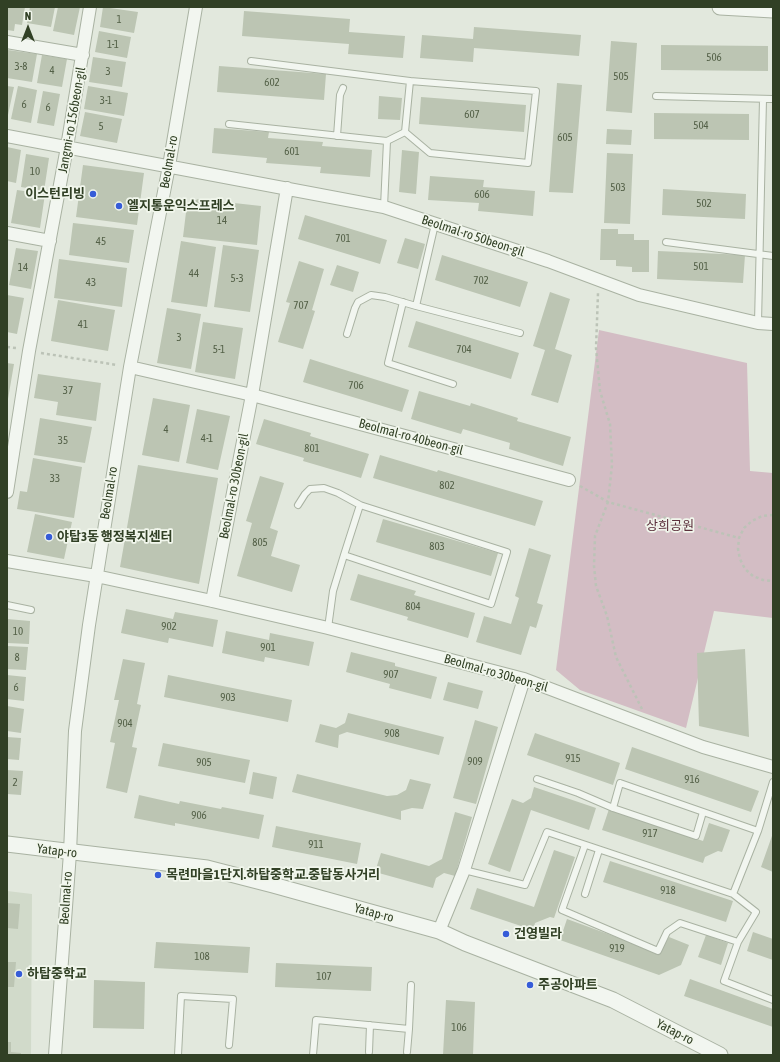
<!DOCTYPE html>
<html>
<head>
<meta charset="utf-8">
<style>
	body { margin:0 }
	#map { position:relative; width:780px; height:1062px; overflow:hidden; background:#e2e8dd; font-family:"Asap Condensed",sans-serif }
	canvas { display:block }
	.frame { position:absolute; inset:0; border:8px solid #314025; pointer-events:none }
	.north { position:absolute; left:8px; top:8px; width:40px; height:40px; -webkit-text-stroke:3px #f1f6ec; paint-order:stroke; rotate:0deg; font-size:11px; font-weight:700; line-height:16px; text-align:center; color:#314025 }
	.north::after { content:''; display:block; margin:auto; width:14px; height:18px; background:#314025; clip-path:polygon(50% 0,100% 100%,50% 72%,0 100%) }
</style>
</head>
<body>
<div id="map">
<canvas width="780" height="1062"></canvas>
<div class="frame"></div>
<div class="north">N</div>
</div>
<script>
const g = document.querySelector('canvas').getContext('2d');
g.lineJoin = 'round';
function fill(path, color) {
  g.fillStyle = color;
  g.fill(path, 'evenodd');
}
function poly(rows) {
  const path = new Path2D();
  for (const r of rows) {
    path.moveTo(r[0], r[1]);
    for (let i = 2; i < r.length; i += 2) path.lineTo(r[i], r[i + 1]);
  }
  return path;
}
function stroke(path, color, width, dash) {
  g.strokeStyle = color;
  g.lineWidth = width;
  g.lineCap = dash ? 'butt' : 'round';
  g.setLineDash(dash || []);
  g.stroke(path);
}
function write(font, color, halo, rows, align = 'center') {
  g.font = font + ' "Asap Condensed","Noto Sans KR",sans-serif';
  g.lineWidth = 3.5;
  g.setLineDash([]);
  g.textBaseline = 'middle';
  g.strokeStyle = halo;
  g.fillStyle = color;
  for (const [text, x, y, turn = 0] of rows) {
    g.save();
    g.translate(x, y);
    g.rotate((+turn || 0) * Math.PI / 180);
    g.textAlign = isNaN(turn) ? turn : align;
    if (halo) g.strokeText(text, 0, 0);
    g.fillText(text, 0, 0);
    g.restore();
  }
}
fill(poly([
	[7,891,32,894,31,1055,7,1055]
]), '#d1daca');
fill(poly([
	[599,330,747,363,750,471,773,473,773,618,714,611,686,728,580,690,556,670]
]), '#d3bdc4');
fill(poly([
	[8,7,25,7,22,25,15,24,14,31,7,30],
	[30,7,55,7,51,27,27,23],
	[58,7,80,7,74,35,53,31],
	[103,7,138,12,134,33,100,27],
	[244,11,350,19,349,32,405,36,403,58,348,54,349,44,242,36],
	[474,27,581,35,579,56,474,48,473,62,420,58,422,35,473,39],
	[99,31,131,37,127,58,95,52],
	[611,41,637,43,632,113,606,111],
	[661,45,768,46,768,71,661,70],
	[8,50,37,54,32,82,7,78],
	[42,55,67,59,62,87,37,83],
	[93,57,126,62,122,87,89,82],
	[219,66,326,74,324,100,217,92],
	[557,83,582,85,573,193,549,192],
	[7,86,14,87,8,115,7,115],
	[18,86,37,90,31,123,11,119],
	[88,86,128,93,124,116,84,109],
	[43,91,60,94,54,126,37,123],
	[379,96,402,98,400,120,378,119],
	[421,97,526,105,524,132,419,124],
	[85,112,122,119,117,143,80,136],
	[654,113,749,114,749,140,654,139],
	[214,128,269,132,268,138,323,142,322,146,372,150,370,177,320,173,321,167,266,163,267,158,212,153],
	[607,129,632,130,631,145,606,144],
	[7,147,21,150,16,183,7,181],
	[402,150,419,152,416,194,399,192],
	[607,153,633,154,630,224,604,223],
	[26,154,49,158,44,191,21,187],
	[83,165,144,173,137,225,76,217],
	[430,176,484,180,483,187,535,191,533,216,478,211,479,203,428,200],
	[663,189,746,194,745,219,662,215],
	[17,190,45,194,40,228,11,223],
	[198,199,261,206,257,245,183,237,187,204],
	[305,215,387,240,380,264,298,239],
	[73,223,134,230,129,263,69,255],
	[601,229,618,229,618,234,634,234,634,240,649,240,649,272,632,272,632,267,616,266,616,260,600,260],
	[405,238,425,244,418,269,397,263],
	[181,241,216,247,207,307,171,302],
	[223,245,259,250,250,312,214,307],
	[16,248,38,251,31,289,9,285],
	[658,251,745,255,743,283,657,279],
	[442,255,528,282,520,307,435,280],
	[59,259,127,268,122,307,54,298],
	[299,261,324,269,312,310,315,311,303,349,278,342,290,303,286,302],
	[337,265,359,272,353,292,330,285],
	[550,292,570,299,555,349,572,355,558,403,531,395,545,350,533,346],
	[7,295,24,298,17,334,7,332],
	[58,300,115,310,108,351,51,341],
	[167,308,201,314,191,369,157,363],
	[416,321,519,353,511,379,408,347],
	[203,322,243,328,235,379,195,372],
	[310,359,409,390,402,412,303,382],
	[7,363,14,364,8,399,7,399],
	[38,374,101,383,96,421,56,415,58,402,34,398],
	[419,391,470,406,471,403,518,418,517,421,571,437,563,466,509,449,510,443,463,429,461,434,411,419],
	[153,398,190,405,179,462,142,455],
	[197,409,230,416,218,470,186,463],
	[40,418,92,427,85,463,34,455],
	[264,419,311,433,310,436,369,454,361,478,303,461,304,458,256,444],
	[380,455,437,472,438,470,543,501,535,526,373,478],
	[33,458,82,467,74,518,17,509,20,491,27,492],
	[138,465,218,478,199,584,120,567],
	[260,476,284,483,270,528,278,531,271,556,300,565,292,592,237,576,252,523,246,521],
	[35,514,72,522,64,559,27,552],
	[383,519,498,553,491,576,376,542],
	[529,548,551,555,537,603,543,605,536,628,530,626,521,655,476,642,484,616,511,624,519,598,515,596],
	[358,574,416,591,414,595,475,613,468,638,407,620,408,617,350,600],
	[126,609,173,619,175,612,218,620,213,647,169,638,168,643,121,633],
	[7,619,30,621,29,644,7,643],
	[226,631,269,640,270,633,314,642,309,666,265,657,264,662,222,653],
	[7,646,28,647,26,670,7,669],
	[745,649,749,737,699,726,697,653],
	[351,652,395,663,395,666,437,677,431,699,389,688,390,684,346,672],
	[123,659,145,663,137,704,141,705,132,747,137,748,127,793,106,788,115,743,110,742,119,700,114,700],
	[7,675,26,677,24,701,7,699],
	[168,675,292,700,288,722,164,697],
	[448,682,483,691,478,709,443,700],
	[7,706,24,709,21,733,7,731],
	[348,713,444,737,439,755,347,732,339,735,338,748,315,742,320,724,336,728,345,723],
	[475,720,498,727,476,804,453,798],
	[535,733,620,763,613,785,527,755],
	[7,737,21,738,19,760,7,759],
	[163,743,250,760,245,783,158,766],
	[632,747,759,791,751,812,625,769],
	[7,770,23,771,21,795,7,794],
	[253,772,277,777,273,799,249,794],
	[297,774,387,796,397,795,406,790,410,779,431,784,423,809,412,808,401,811,401,820,292,792],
	[534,787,596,808,589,830,531,810,510,872,488,864,512,799,523,803,531,798],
	[139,795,179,804,180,801,221,809,222,807,264,815,259,839,175,823,175,826,134,818],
	[609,809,703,841,709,823,730,830,722,852,718,851,705,857,703,863,602,830],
	[455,812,472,817,455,876,444,873,436,878,433,888,375,872,381,853,429,866,442,859],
	[276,826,361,843,357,864,272,847],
	[773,833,773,872,761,867],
	[554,850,575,857,554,918,550,917,535,923,533,930,470,909,477,888,534,907],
	[610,861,733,901,726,922,603,882],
	[7,903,20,904,18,929,7,928],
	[567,919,660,953,669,937,689,945,681,965,659,975,560,940],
	[753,932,773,939,773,960,747,951],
	[706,935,728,943,721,965,698,957],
	[156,942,250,947,248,973,154,968],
	[7,962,16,962,14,987,7,987],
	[276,963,372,967,371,991,275,987],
	[690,979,773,1009,773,1027,684,996],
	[94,980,145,982,144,1029,93,1028],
	[446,1000,475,1002,473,1055,443,1055],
	[7,1042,11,1042,11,1052,21,1053,21,1055,7,1055]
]), '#bcc5b3');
const service = poly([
	[251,61,410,81],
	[656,96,773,99],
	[229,124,387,141,384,207],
	[337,136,340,95,343,88],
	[387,141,405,132,410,81,536,91,528,163,430,153,405,132],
	[435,224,416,306,520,333],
	[666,242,773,256],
	[403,302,388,363,453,384],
	[758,323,763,99],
	[347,334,355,308,358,302,371,295,385,297,416,306],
	[298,505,305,494,310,489,324,488,338,493,360,505],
	[7,605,31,610],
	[328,628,333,591,344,555,360,505,507,552,491,604,344,555],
	[537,779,578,793,613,808,696,836,703,812],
	[613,808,620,783,758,831],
	[585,845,562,910,658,951,667,932,680,923,738,942,724,981,773,1000],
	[464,870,525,885,547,832,733,894,758,831,773,782],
	[585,894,599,850],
	[733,894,756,912,738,942],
	[369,1052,370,1025],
	[407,1052,409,1029],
	[178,1055,181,996,233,999,229,1045],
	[313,1055,316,1020,409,1029,411,985]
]);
const minor = poly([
	[7,42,83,55],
	[7,136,384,207,548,261,639,295,758,323,773,324],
	[7,233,50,241],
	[130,367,252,395,569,480],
	[7,492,29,351,67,147,90,7],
	[7,561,96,576,212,601,328,628,524,679,703,747,773,767],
	[212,601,252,395,287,188],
	[439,931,464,870,524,679],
	[55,1055,70,853,75,731,89,625,130,367,169,166,196,7]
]);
const tertiary = poly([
	[720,7,773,10],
	[7,844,207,868,273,885,439,931,465,943,613,1000,720,1055]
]);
stroke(service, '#a9b2a2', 8);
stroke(minor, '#a9b2a2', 14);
stroke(tertiary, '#a9b2a2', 17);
stroke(poly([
	[7,347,16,348],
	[41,353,117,365],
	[580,486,608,502,612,465,610,424,600,391,596,348,598,293],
	[773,515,762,516,752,521,744,528,739,538,738,549,740,559,745,569,753,576,763,580,773,581],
	[642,709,616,657,607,616,596,586,594,566,595,536,608,502,739,538]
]), '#bcc3b7', 2.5, [3, 3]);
stroke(service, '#f2f6f0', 6);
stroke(minor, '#f2f6f0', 12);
stroke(tertiary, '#f2f6f0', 15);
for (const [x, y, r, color] of [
	[93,194,4,"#365cd8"],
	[119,206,4,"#365cd8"],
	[49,537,4,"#365cd8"],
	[158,875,4,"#365cd8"],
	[506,934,4,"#365cd8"],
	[19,974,4,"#365cd8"],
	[530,985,4,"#365cd8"]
]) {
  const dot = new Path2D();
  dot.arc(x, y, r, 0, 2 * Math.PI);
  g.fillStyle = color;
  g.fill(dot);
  stroke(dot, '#f1f6ec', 1.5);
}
write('11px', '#546148', null, [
	["1",119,20],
	["1-1",113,45],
	["506",714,58],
	["3-8",21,67],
	["4",52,71],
	["3",108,72],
	["505",621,77],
	["602",272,83],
	["3-1",106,101],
	["6",24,105],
	["6",48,108],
	["607",472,115],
	["504",701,126],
	["5",101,127],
	["605",565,138],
	["601",292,152],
	["10",35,172],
	["503",618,188],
	["606",482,195],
	["502",704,204],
	["14",222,221],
	["701",343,239],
	["45",101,242],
	["501",701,267],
	["14",23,268],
	["44",194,274],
	["5-3",237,279],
	["702",481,281],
	["43",91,283],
	["707",301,306],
	["41",83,325],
	["3",179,338],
	["5-1",219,350],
	["704",464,350],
	["706",356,386],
	["37",68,391],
	["4",166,430],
	["4-1",207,439],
	["35",63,441],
	["801",312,449],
	["33",55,479],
	["802",447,486],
	["805",260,543],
	["803",437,547],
	["804",413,607],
	["902",169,627],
	["10",18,632],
	["901",268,648],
	["8",17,658],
	["907",391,675],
	["6",16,688],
	["903",228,698],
	["904",125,724],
	["908",392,734],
	["915",573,759],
	["909",475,762],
	["905",204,763],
	["916",692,780],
	["2",15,783],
	["906",199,816],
	["917",650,834],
	["911",316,845],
	["918",668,891],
	["919",617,949],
	["108",202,957],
	["107",324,977],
	["106",459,1028]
]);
write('13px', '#314025', '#f1f6ec', [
	["Jangmi-ro 156beon-gil",72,120,-80],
	["Beolmal-ro",169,162,-80],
	["Beolmal-ro 50beon-gil",473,236,18],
	["Beolmal-ro 40beon-gil",411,437,15],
	["Beolmal-ro 30beon-gil",234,486,-79],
	["Beolmal-ro",109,493,-81],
	["Beolmal-ro 30beon-gil",496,673,16],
	["Yatap-ro",57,851,7],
	["Beolmal-ro",66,898,-86],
	["Yatap-ro",374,913,15],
	["Yatap-ro",675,1032,27]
]);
write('bold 13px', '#314025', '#f1f6ec', [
	["이스턴리빙",85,194,"right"],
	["엘지통운익스프레스",127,206],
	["야탑3동 행정복지센터",57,537],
	["목련마을1단지.하탑중학교.중탑동사거리",166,875],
	["건영빌라",514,934],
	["하탑중학교",27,974],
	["주공아파트",538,985]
], 'left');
write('13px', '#5c313d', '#f1f6ec', [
	["상희공원",670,526]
]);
</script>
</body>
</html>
